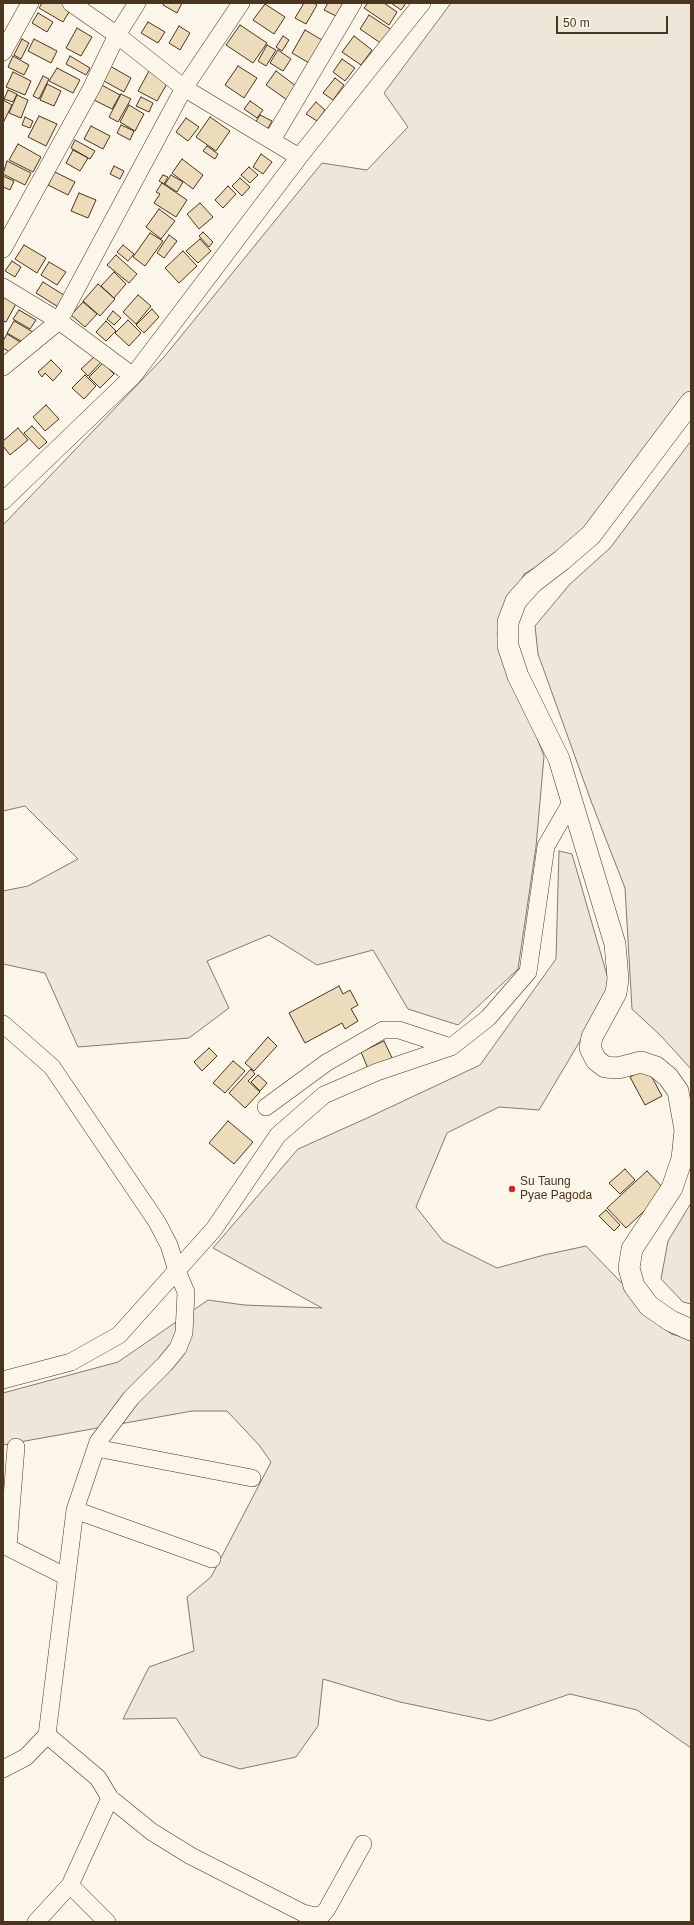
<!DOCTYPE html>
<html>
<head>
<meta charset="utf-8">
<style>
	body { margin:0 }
	#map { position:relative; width:694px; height:1925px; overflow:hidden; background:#fbf6e9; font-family:Arial,sans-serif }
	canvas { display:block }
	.frame { position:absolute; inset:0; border:4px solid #4a3520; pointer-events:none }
	.scale { position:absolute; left:556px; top:16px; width:112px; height:18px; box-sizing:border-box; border:2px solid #4a3520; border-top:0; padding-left:5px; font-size:12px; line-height:14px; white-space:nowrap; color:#4a3520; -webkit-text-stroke:3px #fbf6e9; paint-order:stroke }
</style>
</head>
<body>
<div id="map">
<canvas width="694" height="1925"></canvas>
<div class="frame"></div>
<div class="scale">50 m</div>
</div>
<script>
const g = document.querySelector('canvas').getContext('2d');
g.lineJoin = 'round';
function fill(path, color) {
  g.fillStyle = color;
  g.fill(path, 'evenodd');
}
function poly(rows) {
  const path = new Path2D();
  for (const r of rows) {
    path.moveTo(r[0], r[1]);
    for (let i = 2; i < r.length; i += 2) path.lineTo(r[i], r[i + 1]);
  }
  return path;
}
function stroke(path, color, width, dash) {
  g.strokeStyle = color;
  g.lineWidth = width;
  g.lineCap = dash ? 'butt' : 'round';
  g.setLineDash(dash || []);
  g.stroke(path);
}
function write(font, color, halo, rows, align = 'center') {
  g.font = font + ' Arial,sans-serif';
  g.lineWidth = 3;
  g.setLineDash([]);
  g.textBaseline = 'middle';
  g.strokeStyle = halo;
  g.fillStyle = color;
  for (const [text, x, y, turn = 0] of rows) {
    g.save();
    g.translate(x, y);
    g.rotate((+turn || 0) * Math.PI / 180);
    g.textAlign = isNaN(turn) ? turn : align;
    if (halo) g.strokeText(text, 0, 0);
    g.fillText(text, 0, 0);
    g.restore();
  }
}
const green = poly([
	[451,3,691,3,691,393,572,546,524,574,497,634,544,756,536,847,518,969,458,1025,408,1009,373,950,317,965,269,935,207,961,229,1008,189,1038,78,1047,45,973,3,964,3,891,28,886,78,859,25,806,3,811,3,525,164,357,322,163,367,170,408,127,384,93,451,3],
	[691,441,691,1069,661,1036,632,1009,625,888,591,801,538,654,535,626,570,584,610,548,691,441],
	[559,851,572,854,611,989,539,1110,499,1107,447,1133,416,1207,443,1241,497,1268,544,1255,586,1246,671,1334,691,1339,691,1748,637,1710,570,1694,490,1721,400,1702,323,1679,318,1726,296,1757,240,1769,201,1756,176,1718,123,1719,149,1667,194,1651,187,1597,211,1577,271,1462,259,1445,227,1411,192,1411,3,1445,3,1393,118,1362,208,1300,244,1305,322,1308,213,1248,298,1149,365,1119,480,1065,556,959,559,851],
	[691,1203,691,1304,683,1302,661,1279,668,1241,691,1203]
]);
fill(green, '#ede6d9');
stroke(green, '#887966', 1);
const building = poly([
	[42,3,66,3,72,7,63,22,39,8,42,3],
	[164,3,182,3,177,13,163,5,164,3],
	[304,3,314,3,317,5,306,24,295,18,304,3],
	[328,3,343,3,336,16,324,10,328,3],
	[368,3,384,3,397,12,389,25,364,8,368,3],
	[391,3,406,3,401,10,391,3],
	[265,4,285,17,274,34,253,20,265,4],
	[38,13,53,22,47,32,32,23,38,13],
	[369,15,392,30,382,44,360,29,369,15],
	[148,22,165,32,158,43,141,33,148,22],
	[240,25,267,43,253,63,226,45,240,25],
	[179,26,190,33,180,50,169,43,179,26],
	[77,28,92,37,81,56,66,48,77,28],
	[305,30,322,40,309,63,292,53,305,30],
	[283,36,289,40,282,51,276,47,283,36],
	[354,36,372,50,361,65,342,52,354,36],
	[22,39,29,43,21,59,14,55,22,39],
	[34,39,57,51,51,63,28,51,34,39],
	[267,45,276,50,266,66,258,61,267,45],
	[278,50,291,59,283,71,270,63,278,50],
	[13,56,29,65,24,75,8,67,13,56],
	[70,56,90,68,86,75,66,64,70,56],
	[342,59,355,68,345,81,333,72,342,59],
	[110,66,131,78,124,92,102,80,110,66],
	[238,66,257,78,244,98,225,85,238,66],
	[57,68,80,80,73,93,49,81,57,68],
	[149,71,168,82,157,101,138,91,149,71],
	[276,71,300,89,290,102,266,85,276,71],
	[13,72,31,81,25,95,6,87,13,72],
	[43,76,49,79,39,99,33,96,43,76],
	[335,78,344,85,333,100,323,93,335,78],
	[98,83,120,95,112,109,94,100,98,83],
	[47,84,61,91,54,106,40,100,47,84],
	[8,90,17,94,13,102,4,99,8,90],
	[121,94,131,99,118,122,109,117,121,94],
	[17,95,28,100,21,118,9,113,17,95],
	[141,97,153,103,149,112,136,106,141,97],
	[3,100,12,105,3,123,3,100],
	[250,101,263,110,257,118,244,109,250,101],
	[316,102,325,110,317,121,306,114,316,102],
	[129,105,144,114,135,131,120,122,129,105],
	[260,115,272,121,267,130,255,123,260,115],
	[39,116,57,124,46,146,28,137,39,116],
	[25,117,33,121,30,128,22,125,25,117],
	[210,117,230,131,216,151,196,137,210,117],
	[186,118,199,127,188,141,176,132,186,118],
	[121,125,134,131,130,140,117,133,121,125],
	[91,126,110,136,103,149,84,139,91,126],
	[75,140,95,151,90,159,71,148,75,140],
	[18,144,41,157,33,172,9,160,18,144],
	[207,146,218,154,215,159,203,151,207,146],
	[73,150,88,158,80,171,66,163,73,150],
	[261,154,272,162,263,174,253,167,261,154],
	[182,159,203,175,193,189,172,173,182,159],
	[7,161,31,173,25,185,3,174,7,161],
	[114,166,124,171,120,179,110,174,114,166],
	[249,167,258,175,250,183,241,175,249,167],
	[55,172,75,182,68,195,48,185,55,172],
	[163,175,168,177,164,184,159,181,163,175],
	[171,175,183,182,177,192,165,184,171,175],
	[3,176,14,181,10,190,3,187,3,176],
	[240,178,250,187,242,196,232,186,240,178],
	[162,183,187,200,176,217,154,203,160,194,156,192,162,183],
	[228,186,236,194,223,208,215,200,228,186],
	[79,193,96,200,88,218,71,211,79,193],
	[200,203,213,217,199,229,187,214,200,203],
	[159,209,175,221,161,239,146,227,159,209],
	[203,232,213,242,209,247,199,236,203,232],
	[150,233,163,241,145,266,133,257,150,233],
	[169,235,177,241,164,258,157,253,169,235],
	[200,239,211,251,198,263,186,251,200,239],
	[24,245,46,258,37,273,15,259,24,245],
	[123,245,134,254,128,261,117,252,123,245],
	[183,251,197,266,179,283,165,268,183,251],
	[116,255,137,274,129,283,107,265,116,255],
	[12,261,21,267,15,277,5,271,12,261],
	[49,262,66,272,57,285,41,275,49,262],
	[114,272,126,284,114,298,101,286,114,272],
	[43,282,67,297,60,308,36,293,43,282],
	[98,284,115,299,100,316,83,301,98,284],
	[3,294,17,302,6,322,3,321,3,294],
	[138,295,151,306,136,324,123,312,138,295],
	[83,302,97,314,85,327,71,315,83,302],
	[152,309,159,317,144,333,136,325,152,309],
	[19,310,36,320,30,329,13,319,19,310],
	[113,311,121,318,114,325,107,319,113,311],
	[128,320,141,333,129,346,115,333,128,320],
	[14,321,33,332,26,344,7,333,14,321],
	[106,321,116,331,106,341,96,332,106,321],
	[7,334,20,342,13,354,3,348,3,341,7,334],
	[95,356,101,362,88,376,81,369,95,356],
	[51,360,62,371,53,381,45,373,42,377,38,372,51,360],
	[103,363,114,374,100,388,89,377,103,363],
	[85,375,96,386,84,399,72,388,85,375],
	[46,405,59,419,45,431,33,417,46,405],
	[32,426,47,442,39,449,24,433,32,426],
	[18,428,28,440,10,455,3,446,3,441,18,428],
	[339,986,343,994,350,990,358,1005,351,1009,358,1021,345,1029,342,1023,305,1043,289,1013,339,986],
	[268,1037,277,1046,254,1071,245,1063,268,1037],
	[384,1041,393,1060,369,1071,361,1052,384,1041],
	[209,1048,217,1056,202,1071,194,1062,209,1048],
	[233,1061,245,1071,225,1093,213,1083,233,1061],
	[647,1068,662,1096,645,1105,630,1077,647,1068],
	[251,1069,255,1074,248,1081,260,1092,245,1108,229,1093,251,1069],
	[258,1075,267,1083,260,1091,251,1082,258,1075],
	[228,1121,253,1142,234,1164,209,1143,228,1121],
	[625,1169,635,1180,620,1194,609,1183,625,1169],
	[647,1171,666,1191,626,1228,607,1208,647,1171],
	[606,1210,620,1225,614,1231,599,1216,606,1210]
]);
fill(building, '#ecdcbc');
stroke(building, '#4a3520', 1);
const minor = poly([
	[71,3,117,35,184,88,299,157],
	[3,52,30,3],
	[272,140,353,3],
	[3,249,91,89,117,35,137,3],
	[3,287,59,321,133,376],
	[3,367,59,321,184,88,241,3],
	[3,501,133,376,299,157,422,3],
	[3,1024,52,1067,157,1222,169,1245,177,1271,186,1292,184,1333,178,1348,165,1364,131,1398,98,1442,75,1510,47,1735,26,1757,3,1769],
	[266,1107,326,1063,383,1030,399,1030,451,1047],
	[3,1380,71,1362,119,1335,214,1229,278,1135,324,1095,377,1072,451,1047,488,1018,528,972,546,846,572,801],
	[96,1448,252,1478],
	[75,1510,212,1559],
	[3,1545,67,1577],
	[8,1547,16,1447],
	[47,1735,98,1778,110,1798,152,1832,191,1856,303,1913,315,1916,323,1914,327,1909,363,1844],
	[70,1885,107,1922],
	[36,1922,70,1885,110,1798]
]);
const major = poly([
	[691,402,591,535,562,560,532,583,516,601,508,622,508,646,518,676,559,759,615,944,618,979,616,993,592,1037,590,1048,596,1060,605,1067,618,1068,641,1062,656,1067,668,1077,678,1091,685,1130,682,1159,672,1188,632,1249,629,1268,634,1286,649,1306,671,1321,691,1330]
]);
stroke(minor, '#4a3520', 18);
stroke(major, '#4a3520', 22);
stroke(minor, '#fbf6e9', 17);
stroke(major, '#fbf6e9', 21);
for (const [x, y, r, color] of [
	[512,1189,4,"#c62828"]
]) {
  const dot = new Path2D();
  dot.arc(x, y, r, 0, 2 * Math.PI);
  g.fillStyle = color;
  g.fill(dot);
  stroke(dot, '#fbf6e9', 1.5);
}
write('12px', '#4a3520', '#fbf6e9', [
	["Su Taung",520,1182],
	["Pyae Pagoda",520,1196]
], 'left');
</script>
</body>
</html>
